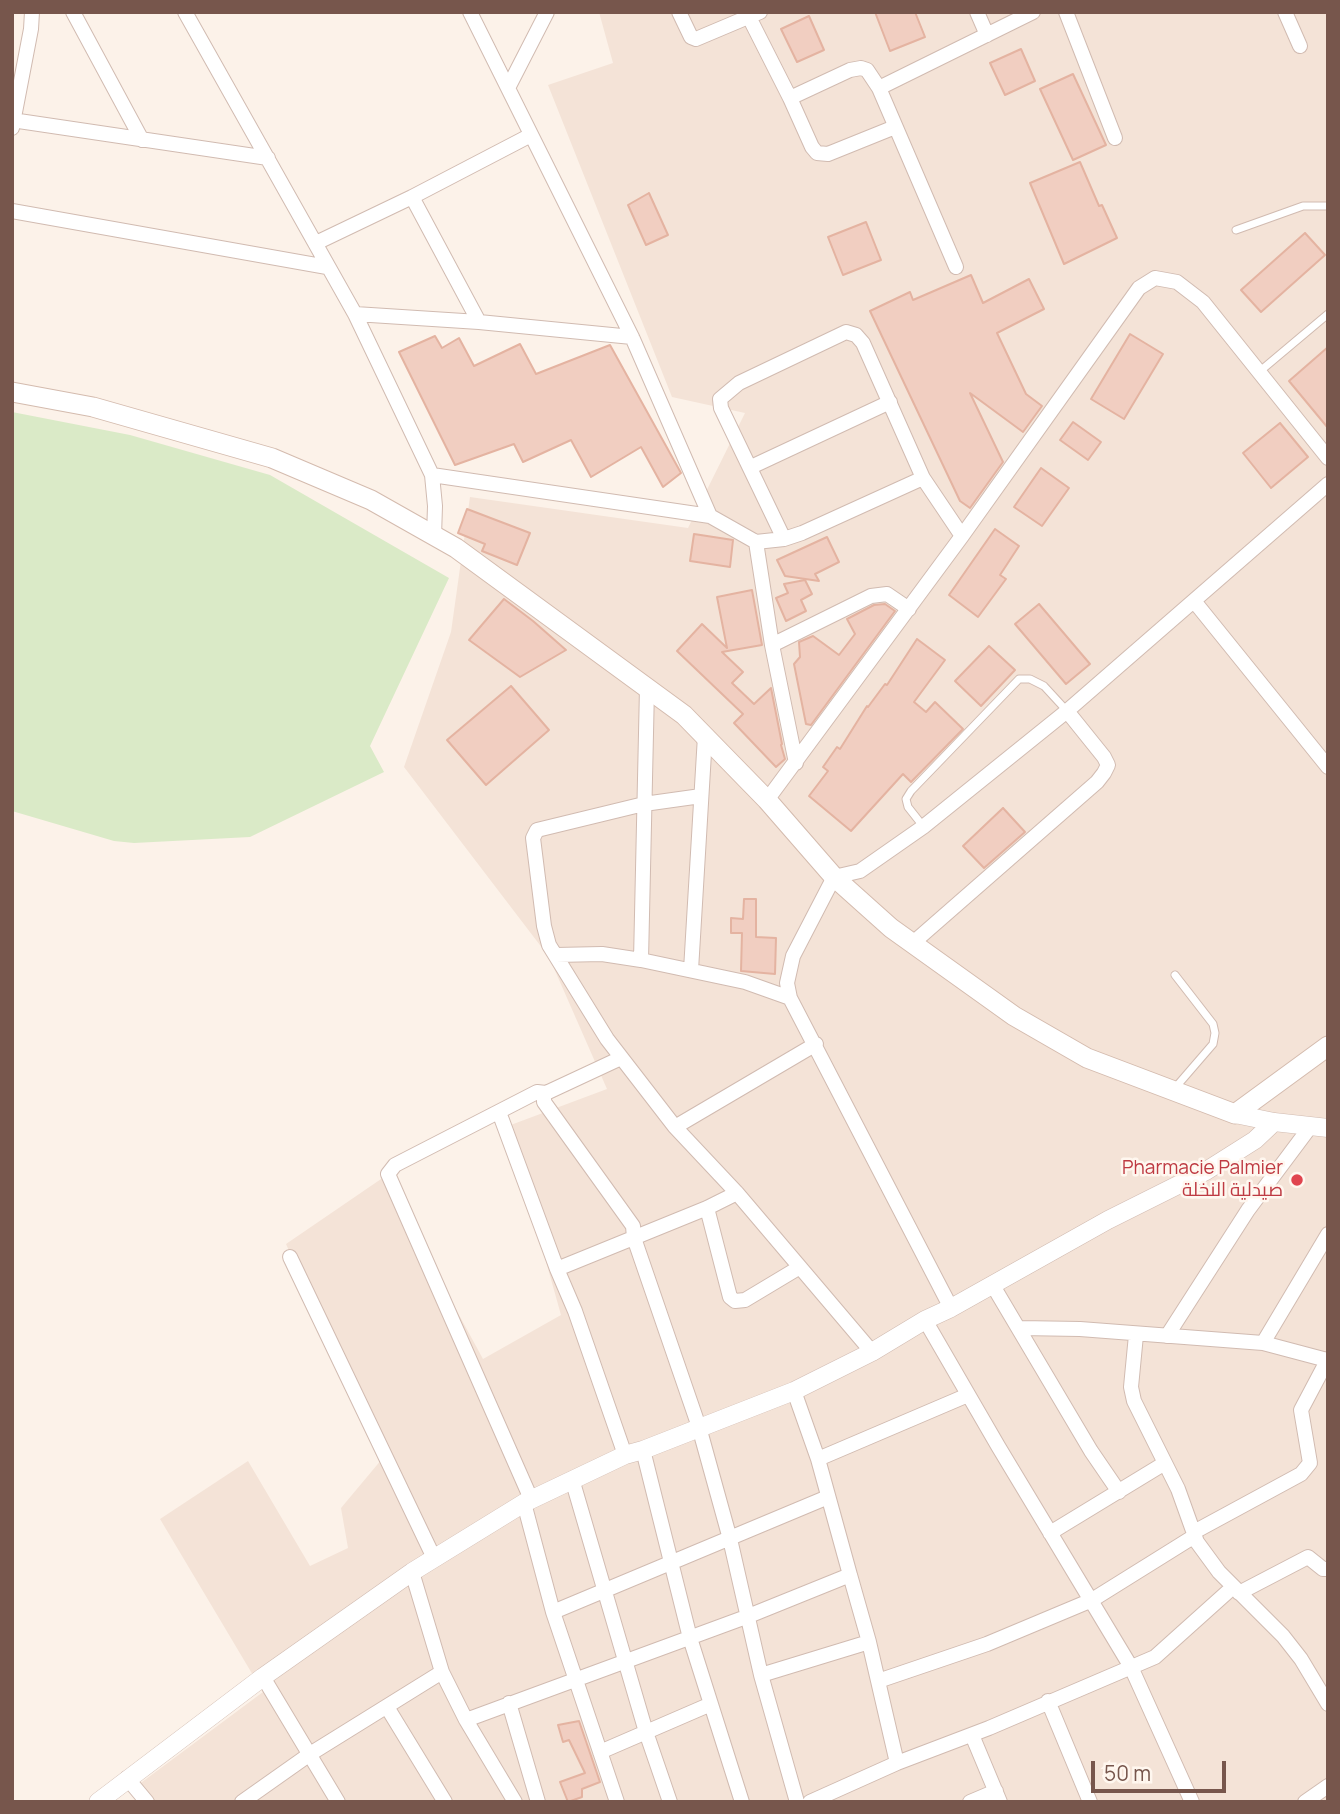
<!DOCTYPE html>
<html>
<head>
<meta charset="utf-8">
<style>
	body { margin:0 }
	#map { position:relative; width:1340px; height:1814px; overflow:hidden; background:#fcf2e9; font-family:Manrope,sans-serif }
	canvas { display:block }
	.frame { position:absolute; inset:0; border:14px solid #77564c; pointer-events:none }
	.scale { position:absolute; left:1091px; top:1761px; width:135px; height:32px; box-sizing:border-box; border:4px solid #77564c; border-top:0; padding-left:9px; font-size:21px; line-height:24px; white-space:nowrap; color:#77564c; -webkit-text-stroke:5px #fff7ef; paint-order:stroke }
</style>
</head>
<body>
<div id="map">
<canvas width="1340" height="1814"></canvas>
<div class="frame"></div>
<div class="scale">50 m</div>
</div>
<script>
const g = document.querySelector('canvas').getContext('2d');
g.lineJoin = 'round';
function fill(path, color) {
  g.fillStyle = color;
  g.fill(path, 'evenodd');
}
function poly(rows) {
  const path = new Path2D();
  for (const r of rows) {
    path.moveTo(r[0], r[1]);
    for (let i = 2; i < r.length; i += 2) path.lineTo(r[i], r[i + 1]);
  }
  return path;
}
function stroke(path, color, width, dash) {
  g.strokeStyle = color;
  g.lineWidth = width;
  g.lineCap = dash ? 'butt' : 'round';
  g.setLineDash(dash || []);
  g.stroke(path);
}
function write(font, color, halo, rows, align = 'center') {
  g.font = font + ' Manrope,Cairo,sans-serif';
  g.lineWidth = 5;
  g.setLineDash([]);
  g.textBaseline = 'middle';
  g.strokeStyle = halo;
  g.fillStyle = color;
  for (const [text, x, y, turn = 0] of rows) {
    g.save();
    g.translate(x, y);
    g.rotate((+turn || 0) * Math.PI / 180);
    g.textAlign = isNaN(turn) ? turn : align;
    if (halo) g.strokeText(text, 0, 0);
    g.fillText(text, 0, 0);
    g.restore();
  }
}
fill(poly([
	[599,12,1328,12,1328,1802,146,1802,138,1785,263,1692,160,1519,248,1461,310,1566,348,1548,341,1508,382,1459,286,1244,384,1177,483,1359,561,1315,508,1126,607,1089,549,957,404,767,451,632,470,497,688,528,745,413,672,397,548,85,613,63]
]), '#f4e3d7');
fill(poly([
	[12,412,130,435,270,475,449,578,370,746,384,772,250,837,134,843,114,841,12,811]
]), '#daeac7');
const building = poly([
	[875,12,915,12,925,37,890,51,875,12],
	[809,16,824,50,797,62,781,29,809,16],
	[1021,49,1035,81,1005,95,990,63,1021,49],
	[1073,74,1106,145,1073,160,1040,89,1073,74],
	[1080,162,1099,206,1102,205,1117,238,1064,264,1030,183,1080,162],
	[649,193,668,235,646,245,628,205,649,193],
	[866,222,881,260,843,275,828,237,866,222],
	[1305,233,1325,255,1261,312,1241,290,1305,233],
	[971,275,983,303,1029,279,1044,309,997,333,1026,394,1042,406,1023,432,970,393,1003,462,970,508,960,501,870,311,910,292,913,300,971,275],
	[1130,334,1163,354,1124,419,1091,399,1130,334],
	[435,336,442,348,459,338,474,366,520,344,536,374,610,345,681,473,663,487,641,447,591,477,571,440,523,462,514,444,455,465,399,352,435,336],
	[1328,347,1328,428,1289,381,1328,347],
	[1073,422,1101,442,1088,460,1060,440,1073,422],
	[1280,423,1308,457,1271,488,1243,453,1280,423],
	[1041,468,1069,488,1042,526,1014,507,1041,468],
	[467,509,530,533,517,565,482,551,485,544,458,533,467,509],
	[995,529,1019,546,1000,575,1006,579,978,617,949,595,995,529],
	[694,534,733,540,730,567,690,561,694,534],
	[827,537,839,562,815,574,819,581,785,576,777,560,827,537],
	[805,580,812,594,801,600,806,611,786,621,776,598,788,593,784,584,805,580],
	[752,590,762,645,722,652,743,672,732,683,754,704,771,688,782,744,781,745,785,759,776,767,734,723,743,714,677,651,702,624,727,648,717,597,752,590],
	[504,599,533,621,566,650,520,677,469,640,504,599],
	[885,604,895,611,811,725,806,724,794,664,800,657,799,642,813,636,839,655,855,634,847,619,874,605,885,604],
	[1039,604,1090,664,1066,684,1015,624,1039,604],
	[917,639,945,660,914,702,926,712,935,702,963,729,911,782,903,774,851,831,809,796,828,771,823,767,837,747,840,749,867,706,868,707,885,684,887,685,917,639],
	[989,646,1015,670,981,706,955,681,989,646],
	[511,686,549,730,486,785,447,740,511,686],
	[1003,808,1025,832,984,868,963,846,1003,808],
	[744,899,756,899,756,937,776,938,775,974,741,971,742,933,731,933,731,918,743,919,744,899],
	[579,1721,600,1782,582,1789,582,1797,568,1802,560,1782,585,1773,569,1740,563,1742,558,1725,579,1721]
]);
fill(building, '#f1cec1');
stroke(building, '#e4b3a1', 2);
const service = poly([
	[1236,230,1303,206,1328,206],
	[1259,372,1328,314],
	[923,826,908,807,906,799,911,791,1019,679,1030,679,1044,686,1067,711],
	[1175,975,1213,1024,1215,1033,1213,1044,1175,1088]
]);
const minor = poly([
	[73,12,142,140],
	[185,12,355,314,432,475,435,506,434,536],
	[470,12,632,337,710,516],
	[679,12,691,37,696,39,760,12],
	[977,12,987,35],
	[1066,12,1115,138],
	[1285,12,1300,46],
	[749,17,790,98,812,147,817,153,828,154,895,127],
	[508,88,547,12],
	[879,88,1033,12],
	[790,98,850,70,861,68,867,70,879,88,956,267],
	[12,120,268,158],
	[12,128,31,29,32,12],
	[412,197,479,322],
	[12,211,327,267],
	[316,243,412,197,531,135],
	[355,314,479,322,632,337],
	[751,467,890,402],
	[432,475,710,516,756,542,784,539,802,533,923,478],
	[784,539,721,408,720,399,739,383,846,332,856,335,863,343,923,478,962,536],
	[756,542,772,645,796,763],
	[1194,601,1328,767],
	[772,645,871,596,887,594,909,609],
	[701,796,644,804,537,830,533,838,544,926,549,945,607,1039,675,1127,737,1193,872,1352],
	[767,800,962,536,1139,288,1155,278,1177,282,1203,302,1328,458],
	[914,942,1097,782,1104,773,1108,765,1104,757,1067,711],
	[556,955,602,954,641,960,745,982,790,998],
	[641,960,647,688],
	[691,970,705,736],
	[621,1058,546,1093,544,1096,544,1102,633,1226,634,1238,699,1427,730,1539,761,1675,797,1802],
	[499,1112,557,1269],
	[675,1127,816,1044],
	[707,1208,730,1297,735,1301,745,1300,800,1267],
	[290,1257,434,1558],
	[992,1284,1091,1451,1119,1492],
	[951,1308,790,998,787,983,793,956,834,877,860,871,923,827,1067,711,1328,484],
	[925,1320,998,1446,1131,1667,1192,1802],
	[1020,1328,1080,1329,1263,1343,1327,1360],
	[1136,1335,1131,1387,1134,1401,1178,1489,1197,1542,1219,1572,1283,1636,1301,1659,1328,1704],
	[1167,1336,1248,1210,1310,1127],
	[1263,1343,1328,1234],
	[643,1450,690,1638,742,1802],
	[625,1455,575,1311,557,1269,707,1208,737,1193],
	[818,1459,968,1395],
	[572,1479,646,1732,670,1802],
	[531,1499,388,1174,395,1165,537,1092,546,1093],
	[524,1503,553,1612,617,1802],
	[1050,1533,1165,1463],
	[412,1572,442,1672,466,1720,515,1802],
	[850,1575,869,1642,897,1763],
	[1239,1593,1308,1557,1323,1569,1328,1569],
	[553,1612,828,1497],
	[761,1675,869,1642],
	[263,1677,338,1802],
	[878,1681,987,1644,1092,1600,1193,1537,1194,1532,1301,1474,1310,1463,1301,1410,1328,1359],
	[1048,1701,1090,1802],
	[509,1703,538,1802],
	[387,1707,445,1802],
	[466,1720,746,1617,850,1575,818,1459,794,1391],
	[972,1735,1000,1802],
	[600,1752,711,1704],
	[127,1778,147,1802],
	[242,1802,310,1754,442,1672],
	[810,1802,897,1763,989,1728,1155,1657,1233,1587],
	[970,1802,996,1791],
	[1305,1802,1328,1786]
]);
const tertiary = poly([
	[1235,1114,1274,1122,1328,1128],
	[98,1802,263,1677,412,1572,524,1503,625,1455,643,1450,794,1391,872,1352,925,1320,951,1308,1108,1220,1206,1171,1255,1140,1274,1122]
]);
const secondary = poly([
	[12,392,93,407,272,458,371,500,456,548,684,715,767,800,834,877,891,928,1014,1016,1087,1058,1235,1114,1328,1046]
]);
stroke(service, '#d1bbb1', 9);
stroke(minor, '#d1bbb1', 16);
stroke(tertiary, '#d1bbb1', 19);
stroke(secondary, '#d4bbae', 21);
stroke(service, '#fff', 7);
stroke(minor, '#fff', 14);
stroke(tertiary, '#fff', 18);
stroke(secondary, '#fff', 19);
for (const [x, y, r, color] of [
	[1297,1180,7,"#e0444e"]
]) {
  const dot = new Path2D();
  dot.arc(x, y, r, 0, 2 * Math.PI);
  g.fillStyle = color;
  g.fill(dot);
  stroke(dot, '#fff7ef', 2.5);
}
write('19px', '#be3a42', '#fff7ef', [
	["Pharmacie Palmier",1283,1169],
	["صيدلية النخلة",1283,1191]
], 'right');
</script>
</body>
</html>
